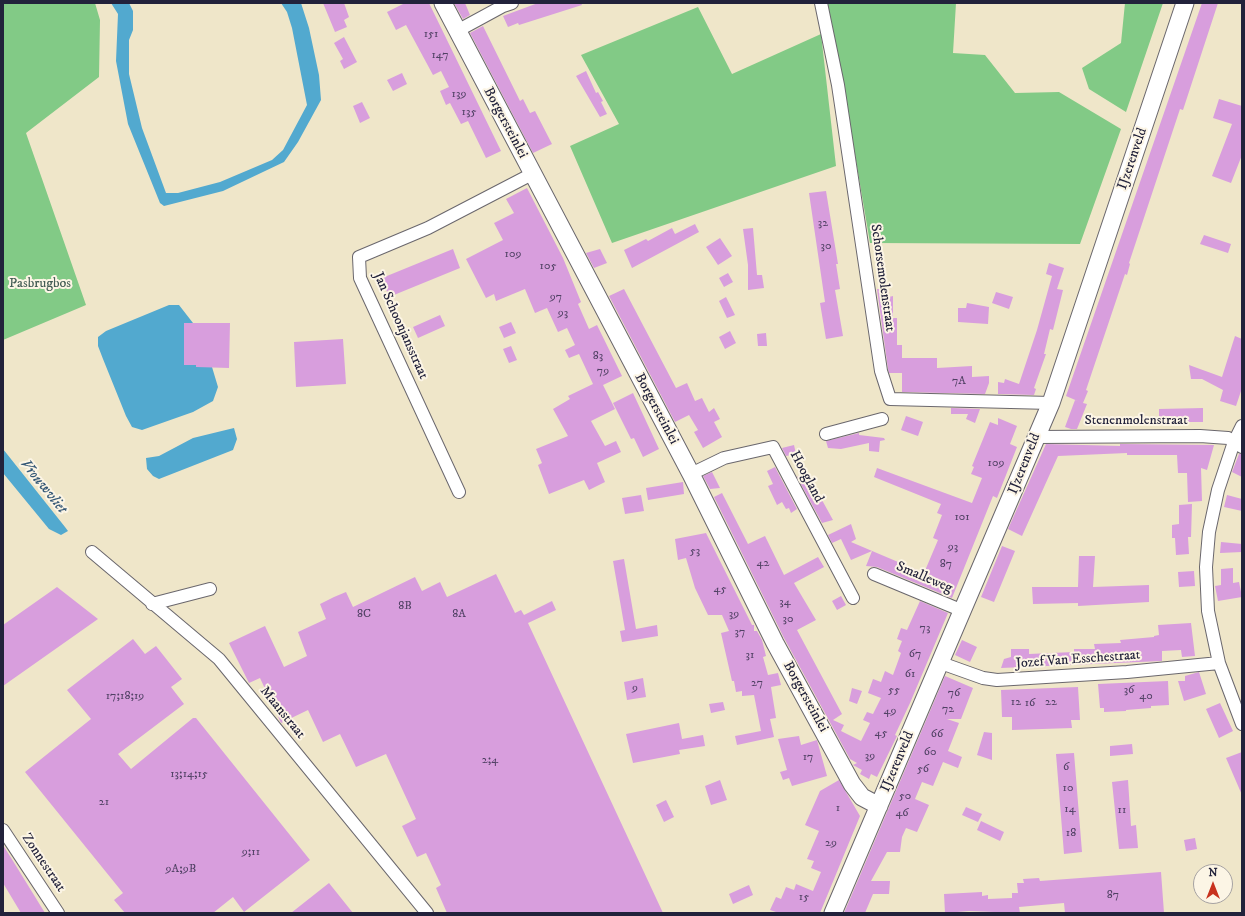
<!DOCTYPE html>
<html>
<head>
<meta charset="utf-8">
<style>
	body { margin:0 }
	#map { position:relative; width:1245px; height:916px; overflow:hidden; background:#efe6c9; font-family:"IM FELL DW Pica",serif }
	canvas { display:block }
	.frame { position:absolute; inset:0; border:4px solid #22223b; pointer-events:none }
	.north { position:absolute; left:1193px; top:864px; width:40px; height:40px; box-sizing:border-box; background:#fcf5e5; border:1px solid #a5a1a1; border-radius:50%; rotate:0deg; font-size:11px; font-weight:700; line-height:16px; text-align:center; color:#22223b }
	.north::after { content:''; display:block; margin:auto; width:14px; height:18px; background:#c8321e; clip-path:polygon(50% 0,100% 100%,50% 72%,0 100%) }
</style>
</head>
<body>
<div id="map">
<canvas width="1245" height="916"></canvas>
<div class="frame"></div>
<div class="north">N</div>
</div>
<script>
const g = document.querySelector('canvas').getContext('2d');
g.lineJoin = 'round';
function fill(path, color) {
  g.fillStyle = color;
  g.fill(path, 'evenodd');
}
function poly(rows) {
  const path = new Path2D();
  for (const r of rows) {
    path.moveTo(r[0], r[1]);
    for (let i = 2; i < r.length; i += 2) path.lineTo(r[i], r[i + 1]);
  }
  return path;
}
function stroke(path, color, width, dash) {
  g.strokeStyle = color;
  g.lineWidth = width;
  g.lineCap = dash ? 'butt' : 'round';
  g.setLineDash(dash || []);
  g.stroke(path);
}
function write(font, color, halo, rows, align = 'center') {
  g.font = font + ' "IM FELL DW Pica",serif';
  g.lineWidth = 4;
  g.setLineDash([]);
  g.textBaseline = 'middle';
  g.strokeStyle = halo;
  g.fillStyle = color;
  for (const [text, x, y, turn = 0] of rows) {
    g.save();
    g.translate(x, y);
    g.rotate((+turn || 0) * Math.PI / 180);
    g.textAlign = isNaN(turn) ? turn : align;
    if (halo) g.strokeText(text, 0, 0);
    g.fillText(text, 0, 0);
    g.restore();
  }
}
fill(poly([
	[3,3,95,3,100,20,99,77,26,133,86,305,3,340],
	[827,3,956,3,953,53,985,55,1015,93,1059,92,1121,129,1080,244,870,243,843,84],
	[1125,3,1163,3,1126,112,1089,89,1082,68,1121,43],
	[698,7,732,74,821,34,836,166,612,243,570,146,619,124,581,55]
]), '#82ca86');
fill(poly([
	[111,3,129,3,133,11,133,30,129,40,129,74,142,128,166,193,178,193,220,182,272,160,283,150,307,105,292,28,287,12,281,3,301,3,309,28,319,75,321,100,298,142,284,162,223,191,164,206,160,203,128,124,116,61,118,14],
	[169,305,179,305,193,323,184,323,186,365,196,365,196,367,212,367,218,387,213,401,193,412,142,430,132,427,126,416,103,359,98,346,98,337,106,331],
	[234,428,237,439,233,450,159,479,153,476,147,469,146,458,159,456,193,438],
	[3,449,65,527,68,531,61,535,49,529,3,473]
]), '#52a9cf');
fill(poly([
	[323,3,344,3,349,17,344,20,347,27,335,32],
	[405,3,429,3,501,151,486,158,468,121,461,124,450,103,446,105,440,91,449,87,441,71,433,75,406,25,396,30,387,12],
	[454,3,465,3,470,15,463,19],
	[538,3,581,3,582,5,519,25,518,23,508,27,503,16],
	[1202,3,1218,3,1183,110,1180,109,1129,263,1130,264,1127,275,1125,274,1086,390,1088,391,1083,403,1087,404,1077,429,1071,429,1065,427,1075,400,1080,402,1066,396],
	[483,26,520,101,523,99,530,113,535,111,552,144,533,153,470,33],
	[344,37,357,62,344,69,340,61,343,59,334,43],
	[586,71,596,93,598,92,603,101,601,102,607,114,600,117,576,76],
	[402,73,407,84,393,91,387,80],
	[1219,99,1242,106,1242,155,1231,183,1212,176,1232,124,1213,118],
	[362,102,370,118,360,123,353,106],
	[527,188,563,258,581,302,578,304,589,329,597,325,622,376,603,385,615,409,591,421,605,446,616,441,621,452,597,463,605,482,589,490,584,480,549,494,538,465,542,463,536,449,568,436,553,409,570,399,568,396,593,384,579,354,569,358,565,350,575,345,567,328,558,332,547,308,535,313,525,289,496,301,494,294,486,298,466,259,503,240,494,223,514,213,506,199],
	[826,191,838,264,836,264,840,289,835,290,843,336,826,339,820,303,825,302,809,193],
	[695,224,699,232,632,268,624,250,646,239,648,241,672,228,675,234],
	[753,228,757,275,762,275,764,288,748,290,748,265,743,229],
	[1204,235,1231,244,1228,253,1200,244],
	[720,238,732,256,718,265,706,247],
	[453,249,460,268,389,297,382,278],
	[600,249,607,263,594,268,586,253],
	[1049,263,1064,268,1057,289,1063,290,1053,330,1050,329,1044,354,1046,354,1034,388,1036,389,1034,395,998,394,998,382,1004,383,1005,379,1019,384,1037,330,1052,276,1046,274],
	[728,273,733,282,724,287,719,278],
	[624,289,676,388,687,383,695,401,702,398,709,412,714,408,720,419,714,422,722,437,703,448,694,432,698,430,689,415,675,422,609,296],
	[877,289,889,289,889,297,893,296,893,318,897,318,897,345,902,345,902,358,937,358,937,368,972,366,972,377,989,376,989,383,985,394,902,392,902,373,889,373,888,369],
	[996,292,1013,297,1009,309,992,303],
	[726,297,735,315,727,318,719,301],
	[967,303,989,307,988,324,958,322,958,308,966,308],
	[440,315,445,326,418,338,413,327],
	[511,322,516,333,504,338,499,327],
	[184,323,230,323,229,368,196,367,196,365,184,365],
	[730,331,736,343,725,349,719,337],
	[766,333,767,346,758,346,757,334],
	[1235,336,1242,339,1242,388,1236,406,1220,401,1223,390,1202,379,1191,379,1189,365,1222,377],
	[343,339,346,384,296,387,294,342],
	[511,346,517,360,509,363,503,349],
	[633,393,659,449,643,457,634,438,631,439,613,403],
	[951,408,980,409,975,423,966,419,968,414,951,414],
	[1203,408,1203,422,1159,422,1159,409],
	[906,416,923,422,918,436,901,430],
	[998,418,1017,426,1010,444,1017,447,997,498,993,496,952,598,877,567,866,566,872,551,851,560,841,539,832,543,828,535,851,524,856,539,851,542,924,573,938,540,933,538,942,515,937,513,941,504,874,477,877,468,972,503,982,478,971,474,974,467,972,466,990,422,998,425],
	[859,433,859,435,884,438,885,440,880,441,879,452,869,451,869,443,841,449,828,448,826,441],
	[1046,444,1120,446,1120,444,1214,445,1207,470,1201,468,1202,501,1188,502,1187,473,1178,473,1177,455,1127,455,1127,453,1058,456,1022,536,1008,529],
	[794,445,796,454,786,456,782,448],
	[1239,454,1242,454,1242,477,1232,472],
	[775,467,797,509,791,513,789,508,786,509,782,502,777,505,768,486,773,484,767,471],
	[712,472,720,488,710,489,703,476],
	[805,472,812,482,833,520,822,523,797,477],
	[683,482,684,494,648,500,646,488],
	[722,493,748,544,765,536,784,575,818,557,824,567,794,583,816,620,797,630,842,714,833,720,844,725,841,731,861,741,870,723,863,720,867,712,873,714,881,698,868,693,873,679,881,682,885,671,893,675,901,653,898,651,902,641,897,639,901,628,907,630,920,601,948,613,910,703,895,735,897,736,877,777,871,774,869,779,860,774,862,770,853,765,857,763,850,759,784,638,714,497],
	[641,495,644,511,625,514,622,498],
	[1227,495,1242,499,1242,511,1224,507],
	[1192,504,1191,537,1188,537,1189,554,1176,555,1175,538,1172,538,1172,525,1179,524,1179,505],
	[706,533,752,625,754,625,754,631,757,631,762,640,766,656,763,657,768,675,778,673,781,685,771,687,776,718,770,719,774,737,737,745,735,736,761,731,754,695,742,696,742,691,736,692,734,681,732,681,721,633,729,631,722,615,708,615,695,588,686,558,678,560,675,539],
	[1221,542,1242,544,1242,552,1220,553],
	[1002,546,1015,551,994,602,981,597],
	[1079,556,1095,556,1093,587,1149,585,1149,602,1078,606,1078,603,1033,604,1032,587,1078,587],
	[624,559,636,629,657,625,658,636,622,642,620,631,625,630,613,561],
	[1233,568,1233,583,1239,582,1242,597,1218,601,1215,586,1221,585,1221,569],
	[1194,571,1195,586,1179,587,1178,572],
	[496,574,515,613,521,610,524,615,552,601,556,610,528,623,663,913,447,913,436,888,441,885,426,853,417,857,402,826,416,819,386,754,356,767,340,734,323,742,308,710,281,723,260,678,249,683,229,643,265,626,284,667,307,656,298,632,326,619,320,604,334,597,346,592,353,607,415,577,422,591,440,582,447,597],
	[57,587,98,619,3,686,3,625],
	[841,596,846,605,837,610,832,601],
	[1191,623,1195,656,1182,657,1181,650,1162,651,1162,661,1001,668,1004,659,1011,657,1011,649,1029,649,1029,654,1074,652,1074,649,1095,649,1094,644,1121,643,1120,640,1154,637,1154,636,1159,635,1158,625],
	[133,639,145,654,156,646,182,679,171,687,184,704,118,754,131,769,193,718,196,718,310,860,244,912,233,897,213,913,125,913,114,900,123,893,25,772,91,719,67,690],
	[962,640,977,647,970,662,955,655],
	[1199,672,1206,694,1184,701,1178,681,1185,681,1185,676],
	[945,676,973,688,961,719,947,719,959,723,948,751,962,757,958,768,943,762,933,786,922,782,915,799,929,805,917,832,906,828,902,837,900,852,887,852,871,881,890,881,889,894,873,894,865,913,844,913],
	[643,678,646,697,627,700,624,682],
	[1168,681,1169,705,1151,706,1151,708,1126,710,1126,711,1104,712,1104,708,1100,708,1098,684],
	[1078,687,1080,720,1071,720,1072,728,1012,730,1012,717,1002,717,1001,690],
	[852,688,862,691,857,704,849,701],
	[723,702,725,710,711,713,709,704],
	[1220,703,1233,731,1219,738,1206,709],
	[679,723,682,739,703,735,705,746,679,750,680,754,633,763,626,734],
	[984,732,992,733,992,760,977,755],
	[799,736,801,745,817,740,827,776,792,786,789,778,783,780,780,772,787,770,778,739],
	[1132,744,1133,754,1110,756,1110,746],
	[1242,752,1242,795,1226,758],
	[1074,753,1082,852,1064,854,1056,754],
	[720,780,727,800,711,805,705,786],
	[839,780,860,816,820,913,779,913,770,910,776,897,781,899,786,887,794,890,796,884,813,891,821,872,811,868,814,861,807,859,819,831,805,825,820,791],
	[1128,780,1131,826,1136,825,1138,848,1119,849,1112,782],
	[666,800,674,817,664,822,656,805],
	[966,807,982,814,978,822,962,815],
	[981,821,1004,832,1000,841,977,830],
	[1195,838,1197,849,1186,851,1184,840],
	[3,845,13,861,45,913,21,913,3,883],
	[1161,872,1164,913,1065,913,1064,903,1019,907,1020,913,969,911,945,913,944,894,982,892,982,896,988,895,988,899,1012,898,1012,893,1018,893,1017,883,1024,883,1023,879,1039,878,1040,881],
	[329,883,353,913,291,913],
	[749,885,753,895,733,904,729,894]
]), '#d89edd');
const street = poly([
	[821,3,838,85,881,371,890,399,1051,403],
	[457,31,503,6,512,3],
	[1242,426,1234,442,1218,490,1209,532,1206,567,1208,611,1219,663,1242,724],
	[826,434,882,419],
	[1037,437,1200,436,1228,438,1242,447],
	[691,474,724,458,773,447,853,598],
	[459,492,360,278,359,257,428,228,532,174],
	[92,552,219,659,427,913],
	[874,574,963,611],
	[152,604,210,589],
	[941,663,983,678,997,680,1127,672,1219,663],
	[3,830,58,913]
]);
const secondary = poly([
	[443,3,691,474,775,643,852,784,862,797,879,806],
	[833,913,1051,403,1185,3]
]);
stroke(street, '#6a676d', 14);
stroke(secondary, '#6a676d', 19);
stroke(street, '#fff', 12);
stroke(secondary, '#fff', 17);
write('12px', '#504164', null, [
	["151",431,35],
	["147",440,56],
	["139",459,95],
	["135",469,113],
	["32",823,224],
	["30",826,247],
	["109",513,255],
	["105",548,267],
	["97",556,298],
	["93",563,314],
	["83",598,357],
	["79",603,372],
	["7A",959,382],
	["109",996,464],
	["101",962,518],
	["93",953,548],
	["53",695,552],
	["42",763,564],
	["87",946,565],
	["45",720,590],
	["34",785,603],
	["8B",405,607],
	["8C",364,615],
	["8A",459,615],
	["39",734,615],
	["30",788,620],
	["73",925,629],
	["37",740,633],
	["67",915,655],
	["31",750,656],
	["61",910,675],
	["27",757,684],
	["9",635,689],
	["55",894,691],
	["36",1129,691],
	["76",954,694],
	["17;18;19",125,697],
	["40",1146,697],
	["12",1016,703],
	["22",1051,703],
	["16",1030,704],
	["72",948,710],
	["49",890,712],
	["45",881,734],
	["66",937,735],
	["60",930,753],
	["39",870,757],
	["17",808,758],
	["2;4",490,761],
	["6",1066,768],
	["56",923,770],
	["13;14;15",189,775],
	["10",1068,789],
	["50",905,797],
	["21",104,803],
	["1",838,809],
	["14",1070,810],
	["11",1122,811],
	["46",902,814],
	["18",1071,834],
	["29",831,844],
	["9;11",251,853],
	["9A;9B",181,870],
	["87",1113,896],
	["15",804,898]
]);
write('14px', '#22223b', '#fcf5e5', [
	["Borgersteinlei",505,123,62],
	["IJzerenveld",1133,159,-71],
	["Schorsemolenstraat",882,278,82],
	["Jan Schoonjansstraat",400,326,66],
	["Borgersteinlei",656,409,62],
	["Stenenmolenstraat",1136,421],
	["IJzerenveld",1025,464,-68],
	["Hoogland",806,477,62],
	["Smalleweg",924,578,23],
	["Jozef Van Esschestraat",1078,660,-4],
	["Borgersteinlei",805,697,61],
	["Maanstraat",282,713,51],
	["IJzerenveld",898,762,-67],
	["Zonnestraat",43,863,56]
]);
write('14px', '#445d55', '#fcf5e5', [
	["Pasbrugbos",40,284]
]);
write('italic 15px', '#355876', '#fcf5e5', [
	["Vrouwvliet",43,487,51]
]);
</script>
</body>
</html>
